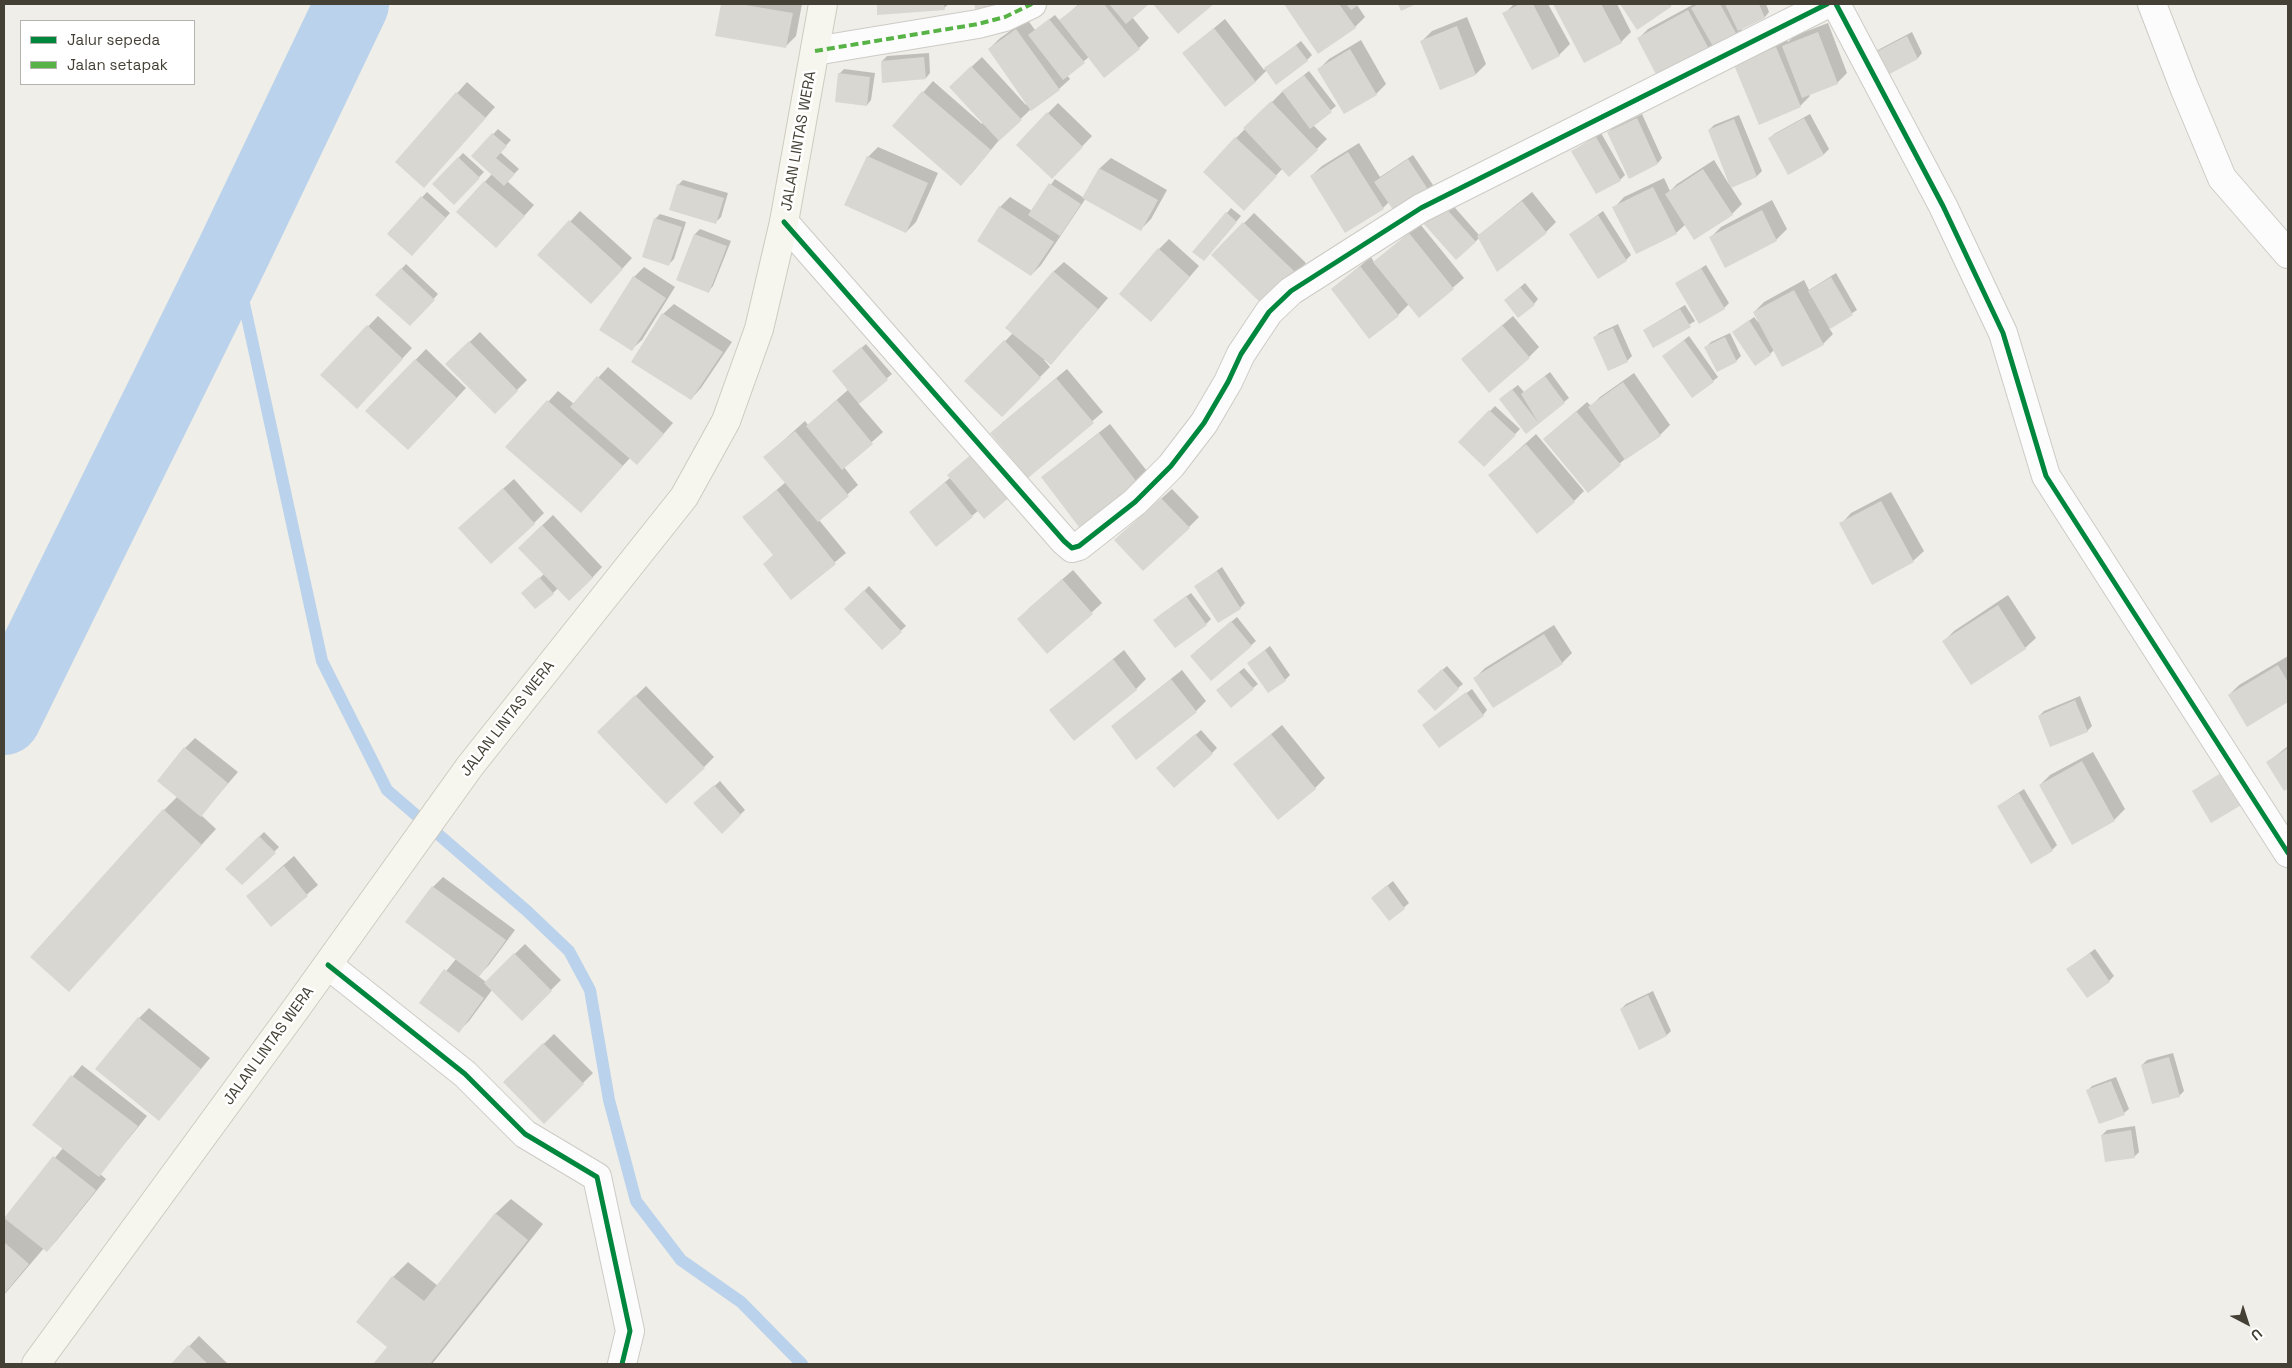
<!DOCTYPE html>
<html>
<head>
<meta charset="utf-8">
<style>
	body { margin:0 }
	#map { position:relative; width:2292px; height:1368px; overflow:hidden; background:#efeee8; font-family:"Space Grotesk",sans-serif }
	canvas { display:block }
	.frame { position:absolute; inset:0; border:5px solid #444035; pointer-events:none }
	.legend { position:absolute; left:20px; top:20px; width:175px; height:65px; box-sizing:border-box; background:#fff; border:1px solid #b4b3ae; margin:0; padding:6px 9px; list-style:none; font-size:15px; color:#444035 }
	.legend li { display:flex; align-items:center; gap:10px; height:25px }
	.legend b { width:25px; border:1px solid #b4b3ae }
	.north { position:absolute; left:2222px; top:1298px; width:50px; height:50px; -webkit-text-stroke:4px #fff; paint-order:stroke; rotate:140deg; font-size:14px; font-weight:700; line-height:20px; text-align:center; color:#444035 }
	.north::after { content:''; display:block; margin:auto; width:18px; height:22px; background:#444035; clip-path:polygon(50% 0,100% 100%,50% 72%,0 100%) }
</style>
</head>
<body>
<div id="map">
<canvas width="2292" height="1368"></canvas>
<div class="frame"></div>
<ul class="legend">
<li><b style="height:6px;background:#00873e"></b>Jalur sepeda</li>
<li><b style="height:6px;background:#57b346"></b>Jalan setapak</li>
</ul>
<div class="north">U</div>
</div>
<script>
const g = document.querySelector('canvas').getContext('2d');
g.lineJoin = 'round';
function fill(path, color) {
  g.fillStyle = color;
  g.fill(path, 'evenodd');
}
function poly(rows) {
  const path = new Path2D();
  for (const r of rows) {
    path.moveTo(r[0], r[1]);
    for (let i = 2; i < r.length; i += 2) path.lineTo(r[i], r[i + 1]);
  }
  return path;
}
function stroke(path, color, width, dash) {
  g.strokeStyle = color;
  g.lineWidth = width;
  g.lineCap = dash ? 'butt' : 'round';
  g.setLineDash(dash || []);
  g.stroke(path);
}
function write(font, color, halo, rows, align = 'center') {
  g.font = font + ' "Space Grotesk",sans-serif';
  g.lineWidth = 5;
  g.setLineDash([]);
  g.textBaseline = 'middle';
  g.strokeStyle = halo;
  g.fillStyle = color;
  for (const [text, x, y, turn = 0] of rows) {
    g.save();
    g.translate(x, y);
    g.rotate((+turn || 0) * Math.PI / 180);
    g.textAlign = isNaN(turn) ? turn : align;
    if (halo) g.strokeText(text, 0, 0);
    g.fillText(text, 0, 0);
    g.restore();
  }
}
fill(poly([
	[722,4,802,4,796,36,785,47,717,35],
	[878,4,949,4,944,8,878,13],
	[1079,4,1148,4,1132,17,1149,38,1139,48,1089,57,1067,75,1070,79,1059,89,1031,109,1000,139,971,174,894,126,933,81,982,124,983,122,950,87,982,57,1026,105,1028,104,989,49,999,39,1027,19,1035,30,1055,15,1060,21],
	[1155,4,1212,4,1178,32],
	[1285,4,1358,4,1357,5,1365,17,1355,27,1318,52],
	[1514,4,1548,4,1570,44,1559,55,1533,68,1504,14],
	[1554,4,1617,4,1631,32,1621,42,1585,61],
	[1621,4,1673,4,1638,28],
	[1694,4,1766,4,1769,12,1765,17,1741,28,1742,31,1737,36,1710,50,1638,39,1648,29],
	[1467,17,1486,64,1476,74,1440,89,1422,41,1432,31],
	[1225,19,1264,70,1301,41,1312,55,1307,60,1267,70,1255,82,1184,53],
	[1828,23,1847,73,1837,83,1809,94,1810,96,1800,106,1735,65,1786,38,1788,42,1794,36],
	[1912,32,1922,53,1918,58,1882,77,1876,51],
	[1361,40,1386,84,1376,94,1319,69,1329,59],
	[929,53,930,73,926,78,882,61,887,56],
	[844,69,875,73,871,100,867,105,839,74],
	[1309,71,1336,106,1313,125,1327,139,1290,175,1283,168,1254,199,1236,138,1282,92],
	[467,82,495,107,434,176,396,162],
	[1058,103,1092,136,1052,178,1017,145],
	[1642,114,1662,158,1658,163,1608,132,1613,128],
	[1810,114,1829,149,1824,154,1788,173,1769,139,1774,134],
	[1739,115,1762,171,1757,176,1731,187,1742,204,1732,214,1686,224,1676,233,1614,208,1624,197,1664,178,1670,191,1677,184,1714,160,1730,186,1709,130,1714,125],
	[498,129,511,140,500,152,519,169,507,181,534,205,506,236,457,212,492,174,473,156],
	[1601,133,1625,175,1620,180,1573,151],
	[1359,143,1380,177,1413,155,1433,185,1429,190,1389,202,1383,208,1311,176,1322,166],
	[878,147,938,173,916,222,906,232,868,157],
	[463,153,484,172,454,203,434,184],
	[1111,158,1167,190,1151,219,1141,229,1086,198,1041,265,1031,275,1000,207,1010,197,1032,211,1055,179,1084,198,1100,168],
	[683,180,728,193,721,217,716,222,678,185],
	[427,192,450,213,416,250,388,233],
	[1532,192,1556,222,1546,232,1479,238,1475,242,1425,223,1449,201,1479,235],
	[1772,200,1787,229,1776,240,1725,266,1710,238,1721,227],
	[1231,208,1241,216,1208,255,1227,213],
	[580,211,632,258,601,292,539,255],
	[1603,211,1631,255,1626,260,1571,234],
	[1254,213,1306,263,1265,305,1213,255],
	[660,214,686,222,674,259,669,264,655,219],
	[1420,224,1464,278,1419,317,1409,304,1398,315,1332,289,1371,257,1374,262],
	[700,229,731,241,713,286,709,291,678,280,695,234],
	[1169,239,1199,266,1161,310,1159,249],
	[1064,262,1108,298,1051,364,1045,359,1044,360,1050,367,1002,415,966,381,1013,333,1053,272],
	[406,264,438,294,410,325,377,295],
	[1706,265,1729,303,1724,308,1677,284],
	[644,267,675,287,642,340,631,350,634,277],
	[1836,273,1857,310,1829,328,1833,334,1823,344,1774,350,1770,354,1734,332,1754,317,1758,322,1759,322,1754,312,1764,302,1804,280,1809,290],
	[1525,283,1538,299,1534,304,1510,296],
	[674,304,732,342,701,388,691,399,663,314],
	[1685,305,1695,321,1654,346,1644,330],
	[378,316,412,348,367,397,322,375],
	[1513,316,1539,347,1529,357,1463,359],
	[1618,324,1632,356,1627,361,1594,338,1599,333],
	[480,332,527,380,495,412,447,364],
	[1730,333,1741,356,1736,361,1706,347,1711,342],
	[1689,336,1718,377,1713,381,1664,356],
	[866,344,892,374,858,403,883,432,844,467,858,485,819,520,846,553,791,598,774,554,744,517,786,482,765,457,805,421,808,425,849,389,839,367],
	[426,349,466,388,418,439,367,410],
	[608,367,673,423,647,453,630,458,591,501,507,447,558,391,574,404],
	[1067,369,1103,412,1028,476,1002,423],
	[1550,372,1569,398,1526,432,1505,395,1518,385,1524,392],
	[1634,373,1670,425,1660,435,1625,459,1588,491,1545,439,1587,402,1591,406,1600,397],
	[1495,406,1520,429,1484,466,1460,442],
	[1110,424,1150,475,1139,485,1042,477],
	[1536,434,1584,491,1574,501,1489,476],
	[951,477,979,510,937,545,910,512],
	[514,479,544,513,534,523,470,518],
	[1172,489,1199,517,1189,527,1126,530],
	[1891,492,1924,551,1913,561,1841,524,1851,513],
	[553,515,602,567,592,578,558,588,553,593,528,589,544,574,529,538],
	[1222,567,1245,603,1240,608,1196,586],
	[1073,570,1102,603,1047,653,1028,609],
	[869,586,906,626,882,648,846,609],
	[1191,593,1211,619,1206,624,1160,615],
	[2008,595,2036,638,2025,648,1944,641,1954,631],
	[1237,617,1256,641,1211,679,1196,651],
	[1554,625,1572,653,1562,663,1475,678,1485,668],
	[1270,646,1290,675,1285,680,1248,663],
	[1124,650,1146,679,1136,689,1051,710],
	[2288,656,2288,701,2247,725,2229,695,2239,685],
	[1447,666,1463,684,1458,688,1424,686],
	[1244,668,1258,684,1253,688,1223,685],
	[1182,670,1206,701,1196,711,1112,726],
	[646,686,714,757,704,767,609,722],
	[1472,689,1487,710,1483,715,1423,725],
	[2080,696,2092,726,2087,731,2039,716,2044,711],
	[1282,725,1325,778,1315,788,1235,764],
	[1201,730,1217,748,1212,753,1163,763],
	[195,738,238,772,201,815,216,829,69,990,164,810,178,796,185,748],
	[2288,746,2288,787,2285,790,2268,762],
	[2093,752,2125,809,2114,820,2072,843,2040,785,2050,775],
	[720,781,745,810,722,832,700,799],
	[2024,789,2057,845,2052,850,1998,806],
	[264,832,279,847,242,884,227,869],
	[294,856,318,885,271,925,248,896],
	[443,877,515,930,489,965,478,976,486,982,525,944,561,980,522,1019,492,990,469,1021,459,1031,421,1002,456,959,433,887],
	[1393,881,1409,903,1390,920,1378,893],
	[2095,949,2114,976,2109,981,2068,969],
	[1653,991,1671,1031,1667,1035,1621,1009,1626,1004],
	[149,1008,210,1058,159,1120,139,1018],
	[554,1034,593,1073,544,1122,504,1082],
	[2173,1053,2184,1091,2179,1096,2142,1065,2147,1060],
	[82,1065,147,1116,100,1174,106,1179,57,1240,47,1251,44,1248,4,1295,4,1215,6,1217,63,1148,33,1125],
	[2116,1077,2129,1109,2124,1113,2087,1091,2092,1086],
	[2135,1126,2139,1152,2134,1157,2102,1135,2107,1130],
	[511,1199,543,1224,432,1364,374,1364,388,1347,393,1277,408,1262,438,1286,495,1214],
	[199,1336,228,1364,172,1364]
]), '#0003');
stroke(poly([
	[233,253,322,661,387,790,527,911,569,951,590,990,609,1100,636,1201,681,1260,741,1302,802,1364]
]), '#bad2eb', 12);
stroke(poly([
	[4,718,233,253,352,4]
]), '#bad2eb', 74);
fill(poly([
	[721,4,739,4,793,13,786,48,715,36],
	[877,4,944,4,945,10,877,15],
	[974,4,1002,4,976,12],
	[1080,4,1104,4,1140,49,1104,78,1059,20],
	[1109,4,1147,4,1148,5,1126,24],
	[1153,4,1214,4,1178,34],
	[1284,4,1339,4,1356,28,1318,54],
	[1346,4,1360,4,1351,10],
	[1398,4,1416,4,1401,11],
	[1520,4,1533,4,1560,56,1532,70,1502,13],
	[1553,4,1601,4,1622,43,1584,63],
	[1620,4,1669,4,1671,7,1637,30],
	[1699,4,1720,4,1738,37,1715,50,1691,8],
	[1725,4,1759,4,1765,18,1738,31],
	[1688,10,1710,51,1659,80,1637,38],
	[1049,19,1085,63,1063,80,1028,35],
	[1457,26,1476,75,1440,90,1420,41],
	[1214,28,1256,82,1225,107,1182,53],
	[1016,29,1060,90,1031,111,988,49],
	[1818,32,1838,84,1802,98,1782,46],
	[1907,36,1918,59,1882,78,1870,55],
	[1296,45,1308,61,1276,85,1264,68],
	[1776,47,1801,107,1759,125,1734,65],
	[1350,49,1377,95,1344,114,1317,69],
	[924,57,926,79,882,83,881,61],
	[971,66,1022,120,999,141,949,87],
	[838,73,870,77,867,106,835,102],
	[1304,75,1332,112,1310,129,1282,91],
	[922,91,991,150,961,186,892,126],
	[456,92,486,118,424,188,395,162],
	[1271,101,1318,150,1289,177,1243,128],
	[1047,112,1083,147,1052,179,1016,145],
	[1637,118,1658,164,1629,179,1607,132],
	[1804,118,1824,155,1788,175,1768,138],
	[1734,119,1757,177,1731,188,1708,130],
	[492,133,507,146,496,158,515,174,504,186,471,156],
	[1235,137,1277,176,1244,211,1203,172],
	[1596,137,1621,181,1596,194,1571,151],
	[1348,152,1384,209,1345,233,1310,176],
	[867,156,928,183,906,233,844,205],
	[458,157,480,178,454,205,432,184],
	[1408,159,1429,191,1396,214,1374,182],
	[1099,168,1158,200,1141,231,1082,198],
	[1703,169,1733,215,1694,240,1665,194],
	[484,181,525,216,496,248,456,212],
	[1049,183,1081,204,1060,236,1028,215],
	[677,184,724,198,716,224,669,210],
	[1653,187,1677,234,1636,254,1612,207],
	[421,196,446,218,412,256,387,234],
	[1522,201,1547,233,1497,272,1477,236],
	[1443,205,1476,242,1456,260,1423,223],
	[999,206,1054,242,1031,276,977,241],
	[1762,210,1777,241,1725,268,1709,237],
	[1226,212,1237,222,1204,261,1192,252],
	[1598,215,1627,261,1598,279,1569,234],
	[654,218,682,227,669,266,642,257],
	[569,220,623,269,591,304,537,255],
	[1243,222,1297,274,1265,307,1211,255],
	[1409,233,1454,289,1419,318,1373,262],
	[694,234,727,246,709,293,676,280],
	[1158,248,1190,277,1151,322,1119,294],
	[1360,266,1399,316,1369,339,1331,289],
	[401,268,435,300,410,326,375,295],
	[1701,268,1725,309,1699,324,1675,283],
	[1053,271,1098,309,1051,365,1005,328],
	[633,276,666,298,632,351,599,330],
	[1831,277,1853,315,1830,329,1808,291],
	[1520,287,1535,305,1518,318,1504,300],
	[1794,290,1824,345,1782,367,1753,312],
	[1680,309,1691,327,1653,348,1643,330],
	[662,313,723,352,691,400,631,362],
	[1749,320,1771,355,1755,366,1732,332],
	[367,325,403,359,357,409,320,375],
	[1502,325,1530,358,1489,393,1461,359],
	[1613,328,1628,362,1608,371,1593,337],
	[1725,337,1737,362,1717,372,1704,347],
	[1004,340,1041,378,1002,417,964,381],
	[1684,340,1714,382,1692,398,1662,356],
	[469,341,518,391,495,414,445,364],
	[861,347,888,380,859,404,832,371],
	[415,359,457,398,408,450,365,411],
	[597,376,664,434,637,465,570,407],
	[1545,376,1565,403,1526,434,1499,399,1512,389,1538,422,1521,394],
	[1056,378,1094,423,1028,478,990,433],
	[1623,382,1661,436,1625,460,1588,407],
	[547,400,623,466,581,513,505,447],
	[837,400,873,444,842,470,806,426],
	[1489,410,1516,435,1484,467,1458,442],
	[1576,411,1621,465,1588,493,1543,439],
	[795,431,849,496,818,522,763,457],
	[1099,433,1140,486,1082,531,1041,477],
	[1526,444,1575,502,1537,534,1488,475],
	[974,452,1011,496,984,519,947,475],
	[945,482,973,517,936,547,909,512],
	[503,488,535,524,491,564,458,528],
	[777,490,836,564,791,600,763,564,773,555,742,517],
	[1161,498,1190,528,1143,571,1114,540],
	[1881,501,1914,562,1872,585,1839,523],
	[542,525,593,578,569,601,518,548],
	[1217,571,1241,609,1218,623,1194,586],
	[539,577,554,594,535,609,521,593],
	[1062,579,1093,614,1047,654,1017,619],
	[864,590,902,632,882,650,844,609],
	[1186,596,1207,625,1175,648,1153,620],
	[1998,605,2026,649,1971,685,1942,641],
	[1231,621,1252,646,1211,681,1190,656],
	[1544,634,1563,664,1493,708,1473,678],
	[1265,650,1286,681,1268,693,1247,663],
	[1113,659,1137,690,1074,741,1049,710],
	[2278,665,2288,682,2288,702,2247,727,2228,695],
	[1442,669,1459,689,1435,711,1417,691],
	[1239,672,1254,689,1231,708,1216,690],
	[1171,679,1197,712,1136,760,1111,726],
	[1466,692,1484,716,1439,748,1422,725],
	[635,695,705,768,666,804,597,732],
	[2075,700,2088,732,2050,747,2038,716],
	[1195,734,1213,754,1174,788,1156,768],
	[1271,734,1316,789,1278,820,1233,764],
	[184,747,228,783,201,817,157,781],
	[2288,748,2288,789,2284,791,2266,762],
	[2082,761,2115,821,2072,845,2039,785],
	[2224,771,2243,804,2211,823,2192,791],
	[714,785,741,815,722,834,693,803],
	[2019,793,2053,851,2031,864,1997,806],
	[163,809,202,845,69,992,30,957],
	[259,836,276,853,242,885,225,869],
	[284,866,308,896,271,927,246,896],
	[1387,885,1405,909,1389,921,1371,898],
	[432,886,506,940,479,977,405,922],
	[514,953,552,991,522,1021,484,983],
	[2090,953,2110,982,2087,998,2066,969],
	[444,969,484,998,459,1033,419,1003],
	[1648,995,1667,1036,1639,1050,1620,1009],
	[138,1017,201,1069,159,1121,95,1069],
	[543,1043,584,1084,544,1124,503,1082],
	[2169,1057,2180,1097,2152,1104,2141,1065],
	[71,1075,138,1126,99,1177,32,1125],
	[2111,1081,2125,1115,2099,1124,2086,1090],
	[2131,1130,2135,1158,2105,1162,2101,1135],
	[53,1156,96,1190,47,1252,4,1218],
	[495,1213,528,1240,430,1364,373,1364,387,1347,356,1322,392,1276,424,1301],
	[4,1242,29,1264,4,1294],
	[188,1345,208,1364,171,1364]
]), '#d8d7d1');
const minor = poly([
	[1836,4,1943,206,2003,333,2046,476,2288,853],
	[2152,4,2184,87,2222,178,2288,254],
	[815,51,978,24,1005,17,1032,4],
	[784,222,1064,541,1072,548,1079,546,1135,502,1171,466,1204,423,1228,382,1241,354,1269,312,1291,291,1421,208,1827,4],
	[328,965,465,1074,525,1134,597,1177,630,1331,622,1364]
]);
const secondary = poly([
	[36,1364,295,1010,470,766,684,497,726,421,759,329,784,222,823,4]
]);
stroke(minor, '#cdcbc6', 30);
stroke(secondary, '#cecbc0', 30);
stroke(minor, '#fdfcfc', 28);
stroke(secondary, '#f6f5ee', 28);
stroke(poly([
	[815,51,978,24,1005,17,1032,4]
]), '#57b346', 4, [8, 4]);
stroke(poly([
	[1836,4,1943,206,2003,333,2046,476,2288,853],
	[784,222,1064,541,1072,548,1079,546,1135,502,1171,466,1204,423,1228,382,1241,354,1269,312,1291,291,1421,208,1827,4],
	[328,965,465,1074,525,1134,597,1177,630,1331,622,1364]
]), '#00873e', 5);
write('15px', '#444035', '#fff', [
	["JALAN LINTAS WERA",799,141,-80],
	["JALAN LINTAS WERA",508,719,-52],
	["JALAN LINTAS WERA",269,1046,-54]
]);
</script>
</body>
</html>
